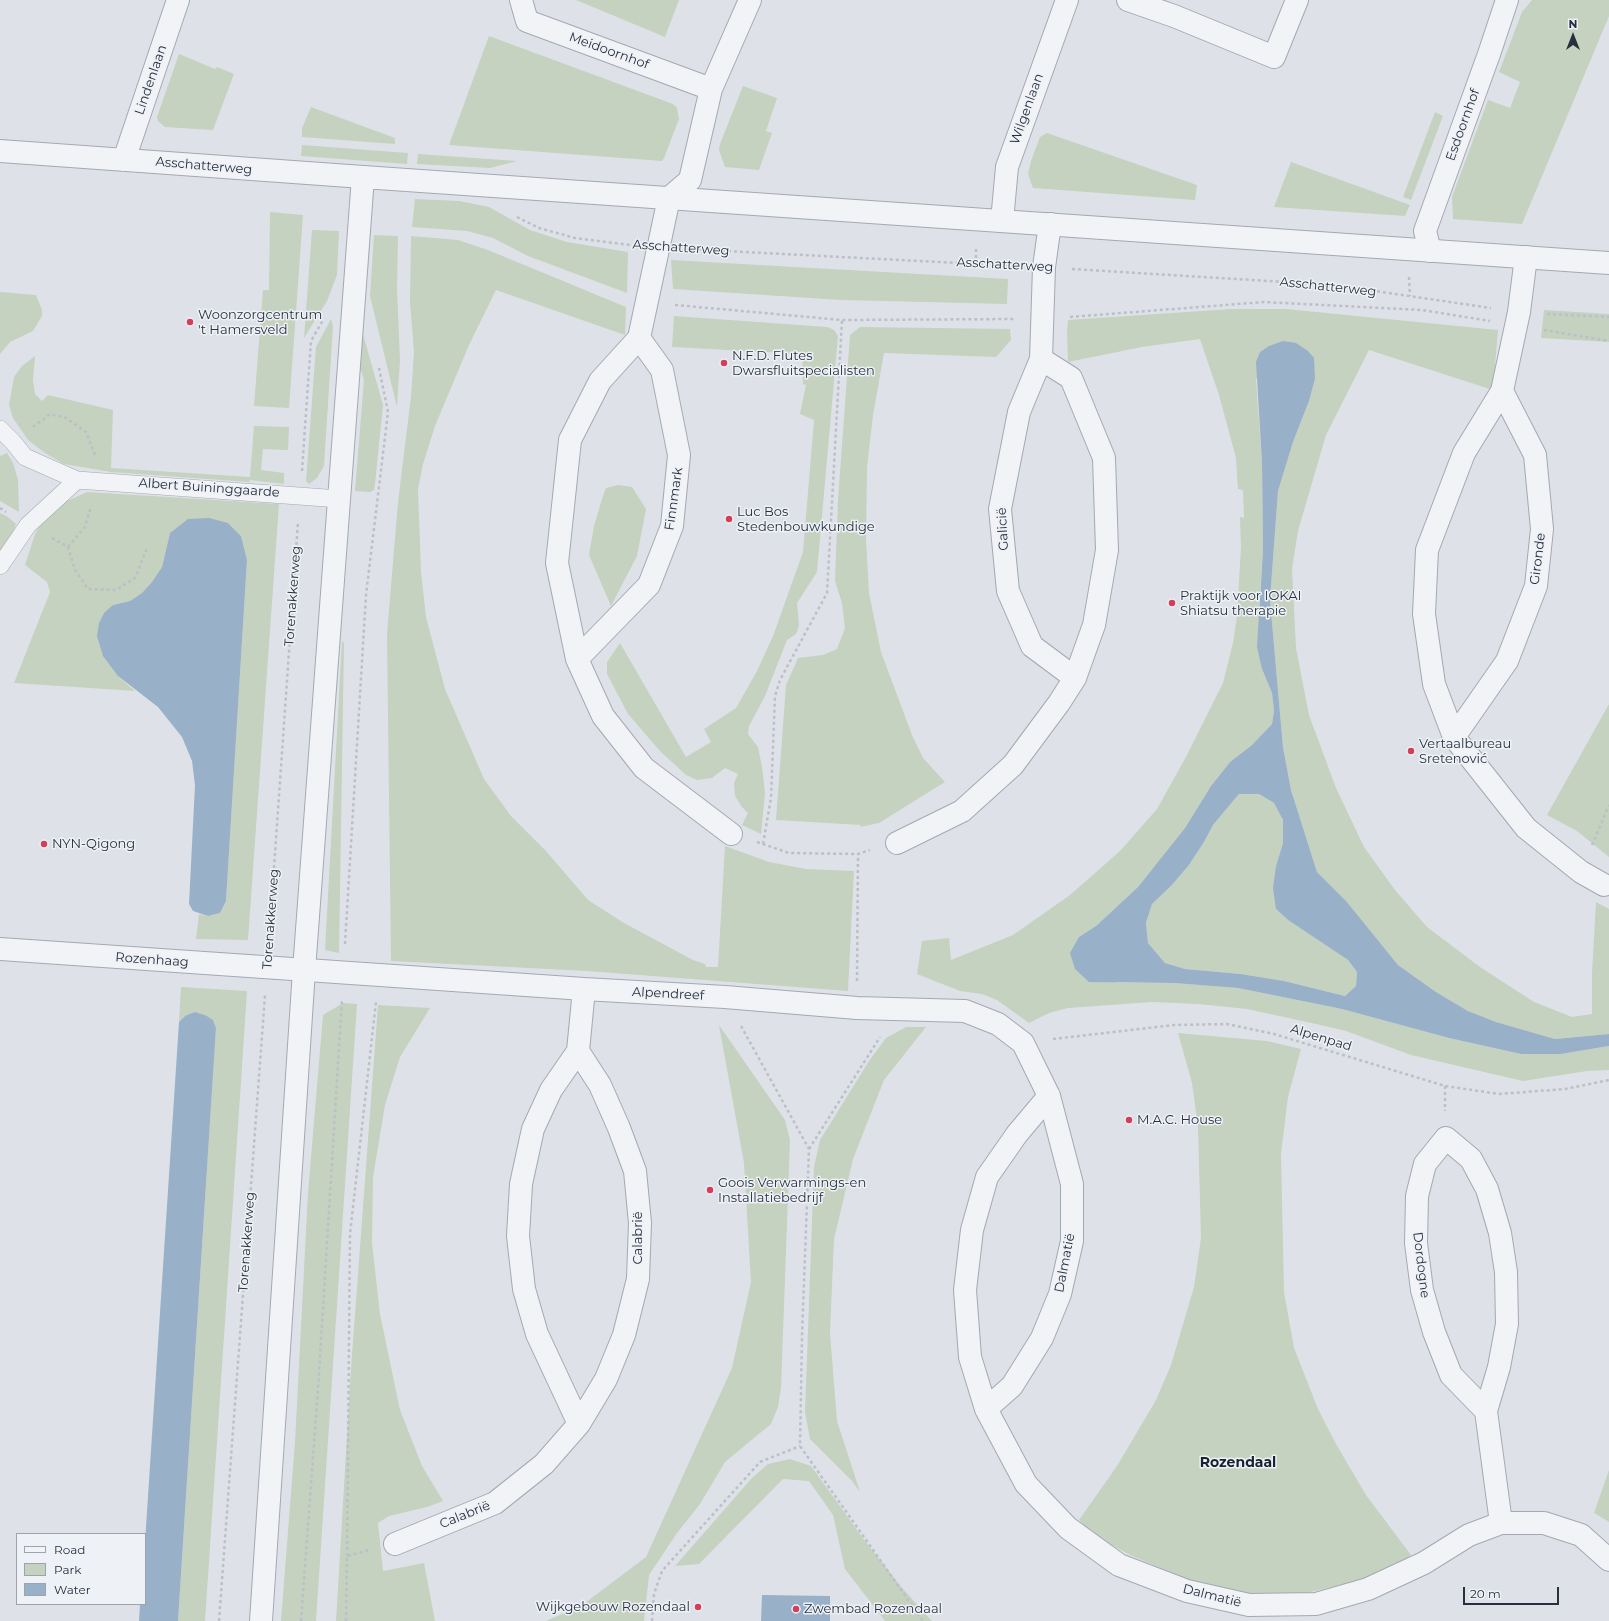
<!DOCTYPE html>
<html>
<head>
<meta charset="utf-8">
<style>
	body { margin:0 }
	#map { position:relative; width:1609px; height:1621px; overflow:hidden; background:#dee2e8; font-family:Montserrat,sans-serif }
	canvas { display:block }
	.legend { position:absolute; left:16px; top:1533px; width:130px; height:72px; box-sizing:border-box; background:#eef1f6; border:1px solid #9ea4ad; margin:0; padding:5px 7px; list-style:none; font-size:12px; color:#27303f }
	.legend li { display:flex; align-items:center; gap:8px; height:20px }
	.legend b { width:20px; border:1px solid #9ea4ad }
	.north { position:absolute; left:1553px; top:16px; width:40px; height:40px; -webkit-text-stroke:3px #eef1f6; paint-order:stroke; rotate:0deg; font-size:11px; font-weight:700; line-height:16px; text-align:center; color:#27303f }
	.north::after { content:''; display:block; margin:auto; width:14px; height:18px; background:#27303f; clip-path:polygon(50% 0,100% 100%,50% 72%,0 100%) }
	.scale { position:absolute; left:1463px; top:1587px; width:96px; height:18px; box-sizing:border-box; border:2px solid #27303f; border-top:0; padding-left:5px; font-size:12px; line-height:14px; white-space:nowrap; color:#27303f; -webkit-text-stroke:3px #eef1f6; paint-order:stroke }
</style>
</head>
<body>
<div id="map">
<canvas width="1609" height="1621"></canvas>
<ul class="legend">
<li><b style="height:5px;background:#f1f3f6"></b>Road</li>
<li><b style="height:11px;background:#c4d2bf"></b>Park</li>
<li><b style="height:11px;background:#98b1c9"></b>Water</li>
</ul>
<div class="north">N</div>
<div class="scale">20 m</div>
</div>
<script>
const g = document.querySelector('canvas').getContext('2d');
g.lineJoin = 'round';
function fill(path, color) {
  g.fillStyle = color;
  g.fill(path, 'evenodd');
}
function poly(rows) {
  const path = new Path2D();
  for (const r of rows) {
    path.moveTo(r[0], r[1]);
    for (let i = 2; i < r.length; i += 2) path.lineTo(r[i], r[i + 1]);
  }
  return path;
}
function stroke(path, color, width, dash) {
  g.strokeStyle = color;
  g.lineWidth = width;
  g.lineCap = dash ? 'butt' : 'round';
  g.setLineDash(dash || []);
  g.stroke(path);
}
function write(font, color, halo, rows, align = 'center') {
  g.font = font + ' Montserrat,sans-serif';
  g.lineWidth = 3;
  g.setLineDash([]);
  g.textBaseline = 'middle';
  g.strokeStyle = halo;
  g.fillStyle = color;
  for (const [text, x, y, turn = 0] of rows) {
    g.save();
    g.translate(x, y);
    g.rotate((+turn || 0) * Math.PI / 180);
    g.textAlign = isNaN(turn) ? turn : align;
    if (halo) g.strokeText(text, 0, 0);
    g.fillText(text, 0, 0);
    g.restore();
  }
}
fill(poly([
	[576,0,679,0,665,37],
	[1532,0,1609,0,1609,16,1522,224,1453,219,1452,197,1488,100,1510,108,1520,82,1499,72,1522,12],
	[489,36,673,104,677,108,679,119,664,158,662,161,449,145],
	[179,54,215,69,217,67,234,74,213,130,165,127,158,121,157,117],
	[743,86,777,98,766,131,772,133,759,170,725,167,719,150,720,144],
	[311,107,395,138,395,144,302,137,302,128],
	[1435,112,1443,116,1411,200,1403,197],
	[1047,133,1197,185,1195,200,1033,188,1028,174,1031,161,1040,137],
	[302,145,408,153,407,164,301,156],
	[418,154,517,161,490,168,417,164],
	[1291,162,1410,205,1405,216,1274,207],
	[415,199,459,201,489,207,530,230,567,242,628,252,627,293,528,256,493,238,467,231,412,227],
	[270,212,303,215,289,408,254,406,263,290,269,290],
	[312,230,339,231,337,275,327,301,304,338],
	[374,235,398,236,397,289,400,360,397,407,370,296],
	[411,236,458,240,488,250,626,307,625,335,496,290,469,345,435,426,423,464,418,489,421,572,426,617,445,689,484,779,511,816,546,851,588,900,624,923,693,960,705,964,706,967,718,967,725,846,769,862,806,869,854,871,848,991,587,971,391,961,387,634,398,502,411,397,414,352,410,302],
	[671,260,1008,279,1007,304,841,300,673,289],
	[0,292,36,295,42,310,42,316,33,331,10,342,0,354],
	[1231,309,1286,309,1498,330,1493,390,1369,350,1326,435,1298,531,1292,569,1296,648,1309,715,1336,788,1364,847,1395,890,1427,927,1480,967,1534,1002,1572,1017,1592,1014,1592,973,1596,902,1609,909,1609,1034,1555,1039,1496,1022,1468,1011,1436,992,1398,965,1347,902,1317,872,1291,790,1283,747,1270,600,1278,491,1293,442,1309,401,1315,379,1256,379,1262,463,1263,550,1259,606,1262,669,1272,693,1274,711,1272,724,1252,745,1230,762,1211,786,1185,828,1138,887,1096,926,1079,937,1117,983,1174,983,1238,988,1342,1009,1449,1038,1521,1054,1561,1054,1609,1046,1609,1070,1587,1071,1523,1081,1411,1055,1346,1031,1316,1024,1247,1009,1198,1004,1152,1002,1068,1008,1049,1013,1029,1023,997,1000,982,994,960,991,917,974,922,941,949,938,951,960,1013,935,1070,895,1120,851,1157,809,1187,755,1223,683,1233,643,1237,616,1241,547,1240,517,1244,518,1243,490,1238,489,1236,458,1219,395,1200,339,1142,347,1068,362,1067,332,1068,320],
	[1544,310,1609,314,1609,342,1541,338],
	[674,316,827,327,834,330,838,336,817,572,797,603,799,626,796,634,787,640,765,696,749,726,748,734,758,747,762,767,765,793,761,834,742,825,748,813,742,807,735,796,734,783,738,774,725,768,712,778,697,780,686,775,660,751,628,714,607,674,607,662,620,643,686,757,711,742,704,729,736,708,757,671,773,636,803,552,814,420,800,414,806,385,803,384,802,354,672,347],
	[331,319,333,326,324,466,317,478,309,484,306,481,316,347],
	[361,327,383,405,375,484,374,490,370,492,355,491,364,380,360,367],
	[860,327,1010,329,1011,340,996,357,884,353,873,415,867,467,866,540,869,593,881,652,912,735,923,758,945,782,879,823,860,827,861,825,776,820,786,685,798,658,823,655,837,649,845,628,842,603,835,581,838,500,850,335],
	[35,356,33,380,35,394,42,401,48,395,113,410,111,468,250,477,254,426,289,427,288,450,263,449,261,470,284,473,284,484,250,480,249,482,111,472,64,464,45,453,28,440,13,418,9,405,14,377,22,366],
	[7,453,13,463,18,480,19,512,0,501,0,456],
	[618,485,632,487,646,509,637,556,611,606,589,555,594,526,602,499,606,488],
	[87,492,279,504,248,940,196,939,199,914,208,916,220,913,226,901,247,560,241,536,228,523,170,533,162,567,152,582,142,593,130,601,113,605,118,676,135,691,14,683,50,592,47,582,25,565,35,534,46,516,63,503],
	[0,513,8,517,16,524,11,537,0,553],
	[342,641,344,643,339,953,325,950],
	[1609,704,1609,857,1577,831,1547,815],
	[1239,794,1259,794,1274,803,1283,820,1283,843,1276,866,1276,909,1288,920,1348,960,1357,972,1356,986,1345,996,1284,981,1241,974,1185,969,1165,963,1148,943,1146,923,1152,904,1172,885,1189,865,1204,842,1213,825],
	[181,987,247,991,205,1621,178,1621,216,1028,213,1020,207,1016,185,1016,179,1022],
	[343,1003,357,1004,316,1621,281,1621,295,1442,308,1193,323,1015],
	[378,1005,430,1008,400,1057,385,1105,373,1177,372,1243,380,1314,400,1410,422,1466,443,1501,427,1507,389,1516,378,1523,383,1571,424,1563,435,1621,336,1621,351,1368],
	[719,1025,785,1120,790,1140,781,1388,778,1407,771,1424,725,1462,700,1504,677,1533,649,1575,644,1621,546,1621,581,1606,646,1557,732,1368,751,1282,744,1163],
	[906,1027,926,1027,884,1080,853,1159,834,1239,830,1333,837,1421,860,1492,852,1481,810,1439,805,1412,814,1167,820,1140,869,1061,886,1038],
	[1178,1033,1267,1041,1301,1049,1288,1097,1281,1154,1284,1292,1294,1348,1318,1409,1336,1444,1366,1495,1411,1555,1395,1566,1353,1582,1302,1594,1247,1594,1193,1582,1130,1555,1093,1535,1079,1520,1117,1466,1156,1400,1171,1365,1194,1287,1201,1238,1198,1127,1192,1083],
	[790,1459,811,1466,865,1541,903,1589,932,1621,885,1621,845,1569,833,1515,809,1481,783,1479,699,1564,675,1566,751,1479,768,1464],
	[1609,1470,1609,1522,1594,1513]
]), '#c4d2bf');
fill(poly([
	[1283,341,1296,343,1308,351,1314,358,1315,379,1309,401,1293,442,1278,491,1270,600,1283,747,1291,790,1317,872,1347,902,1398,965,1436,992,1468,1011,1496,1022,1555,1039,1609,1034,1609,1046,1561,1054,1521,1054,1449,1038,1342,1009,1238,988,1174,983,1089,982,1075,969,1070,953,1079,937,1096,926,1138,887,1185,828,1211,786,1230,762,1252,745,1272,724,1274,711,1272,693,1262,669,1257,647,1263,550,1262,463,1256,362,1260,352,1269,346],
	[1239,794,1259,794,1274,803,1283,820,1283,843,1276,866,1273,888,1276,909,1288,920,1348,960,1357,972,1356,986,1345,996,1284,981,1241,974,1185,969,1165,963,1148,943,1146,923,1152,904,1172,885,1189,865,1204,842,1213,825],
	[209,518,228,523,241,536,247,560,226,901,220,913,208,916,193,911,189,904,195,785,192,761,182,737,158,707,118,676,103,656,97,636,99,623,104,613,113,605,130,601,142,593,152,582,162,567,170,533,188,519],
	[195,1012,207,1016,213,1020,216,1028,178,1621,139,1621,140,1604,145,1604,145,1542,179,1022,185,1016],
	[762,1595,830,1596,830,1621,761,1621]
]), '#98b1c9');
const service = poly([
	[0,429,13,442,25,457,77,480,340,499],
	[0,566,28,525,77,480]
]);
const minor = poly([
	[521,0,527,21,711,89,750,0],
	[1128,0,1174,16,1274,57,1297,0],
	[0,151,363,177],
	[124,160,178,0],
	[1002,221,1007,167,1067,0],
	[1050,224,1044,267,1041,359,1019,412,1000,509,1008,591,1032,646,1075,678],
	[1430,251,1425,231,1489,54,1507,0],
	[639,338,600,381,570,440,557,563,577,659,603,716,644,768,731,834],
	[1502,391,1464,453,1427,550,1424,614,1434,684,1454,737,1526,828,1581,872,1604,885],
	[577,659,649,585,672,526,679,455,662,370,639,338,669,198,690,180,711,89],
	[1454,737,1507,661,1536,586,1542,529,1535,455,1502,391,1519,312,1526,257],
	[897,843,962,811,1013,765,1059,703,1075,678,1094,625,1107,550,1104,458,1071,378,1041,359],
	[0,949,584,989,725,997,857,1008,965,1011,998,1024,1023,1043,1049,1096,1072,1184,1072,1241,1060,1294,1042,1338,1012,1386,986,1409],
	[578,1051,551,1090,533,1129,521,1184,518,1236,524,1289,537,1334,579,1424],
	[1049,1096,1017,1134,987,1177,972,1230,965,1290,970,1357,986,1409,1026,1484,1068,1528,1119,1565,1187,1591,1249,1605,1316,1604,1368,1589,1424,1563,1469,1535,1501,1523,1544,1523,1581,1535,1609,1560],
	[1486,1411,1499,1367,1507,1324,1506,1272,1500,1233,1487,1189,1471,1159,1446,1138,1425,1164,1417,1196,1416,1243,1422,1290,1434,1332,1451,1375,1486,1411,1501,1523],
	[395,1544,495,1503,544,1464,579,1424,606,1379,624,1335,638,1279,640,1223,635,1171,619,1128,600,1085,578,1051,584,989]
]);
const tertiary = poly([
	[261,1621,304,970,363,177,1609,263]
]);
stroke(service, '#a3a9b2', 18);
stroke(minor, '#a3a9b2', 24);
stroke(tertiary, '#a3a9b2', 24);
stroke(poly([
	[517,217,539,228,575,238,630,245],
	[686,249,1017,266],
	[976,264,976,248],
	[1072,269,1334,285,1491,308],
	[1409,277,1410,296],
	[675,305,842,320,1015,319],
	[1547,314,1609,317],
	[1070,317,1264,302,1422,310,1490,321],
	[1544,330,1609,341],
	[33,427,50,414,66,418,86,432,96,457],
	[302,471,311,341,323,320],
	[0,508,6,512],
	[52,538,68,547,75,570,88,589,116,590,135,578,147,548],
	[68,547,85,527,91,506],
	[757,842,789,853,858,854,870,850],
	[763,844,771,798,775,696,780,680,827,593,842,320],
	[1592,845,1609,805],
	[269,940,298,522],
	[345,944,366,595,388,412,379,368],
	[857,981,858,854],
	[741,1026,809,1149,802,1336,800,1446,923,1621],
	[1053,1039,1174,1025,1227,1024,1274,1034,1445,1086,1499,1094,1565,1089,1609,1080],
	[1445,1086,1445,1111],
	[809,1149,880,1037],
	[347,1556,350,1234,376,1002],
	[219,1621,265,995],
	[301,1621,318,1389,342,999],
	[346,1621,347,1556,369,1550],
	[652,1621,654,1594,662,1571,760,1462,800,1446]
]), '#bcc0c6', 2.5, [3, 3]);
stroke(service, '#f1f3f6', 17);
stroke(minor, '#f1f3f6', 22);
stroke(tertiary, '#f1f3f6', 22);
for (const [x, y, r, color] of [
	[190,322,4,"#d13f59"],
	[724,363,4,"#d13f59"],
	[729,519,4,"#d13f59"],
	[1172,603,4,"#d13f59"],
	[1411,751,4,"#d13f59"],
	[44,844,4,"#d13f59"],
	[1129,1120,4,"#d13f59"],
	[710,1190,4,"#d13f59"],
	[698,1607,4,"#d13f59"],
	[796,1609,4,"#d13f59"]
]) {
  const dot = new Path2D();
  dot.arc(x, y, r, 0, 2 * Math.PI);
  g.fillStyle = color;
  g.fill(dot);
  stroke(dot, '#eef1f6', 1.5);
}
write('13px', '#27303f', '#eef1f6', [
	["Meidoornhof",609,51,20],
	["Lindenlaan",151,80,-71],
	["Wilgenlaan",1027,109,-70],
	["Esdoornhof",1463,125,-70],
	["Asschatterweg",204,166,5],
	["Asschatterweg",681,248,4],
	["Asschatterweg",1005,265,3],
	["Asschatterweg",1328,287,6],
	["Albert Buininggaarde",209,488,4],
	["Finnmark",674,499,-82],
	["Galicië",1003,529,-93],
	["Gironde",1538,559,-83],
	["Torenakkerweg",293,596,-86],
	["Torenakkerweg",271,919,-86],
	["Rozenhaag",152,960,4],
	["Alpendreef",668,994,3],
	["Alpenpad",1321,1038,17],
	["Calabrië",638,1238,-90],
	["Torenakkerweg",247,1242,-86],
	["Dalmatië",1065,1263,-79],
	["Dordogne",1421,1265,83],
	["Calabrië",465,1515,-22],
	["Dalmatië",1212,1596,14]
]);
write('13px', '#27303f', '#eef1f6', [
	["Woonzorgcentrum",198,315],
	["'t Hamersveld",198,330],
	["N.F.D. Flutes",732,356],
	["Dwarsfluitspecialisten",732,371],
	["Luc Bos",737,512],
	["Stedenbouwkundige",737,527],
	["Praktijk voor IOKAI",1180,596],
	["Shiatsu therapie",1180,611],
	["Vertaalbureau",1419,744],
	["Sretenović",1419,759],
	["NYN-Qigong",52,844],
	["M.A.C. House",1137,1120],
	["Goois Verwarmings-en",718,1183],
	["Installatiebedrijf",718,1198],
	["Wijkgebouw Rozendaal",690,1607,"right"],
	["Zwembad Rozendaal",804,1609]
], 'left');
write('bold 14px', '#192230', '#eef1f6', [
	["Rozendaal",1238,1463]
]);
</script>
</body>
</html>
